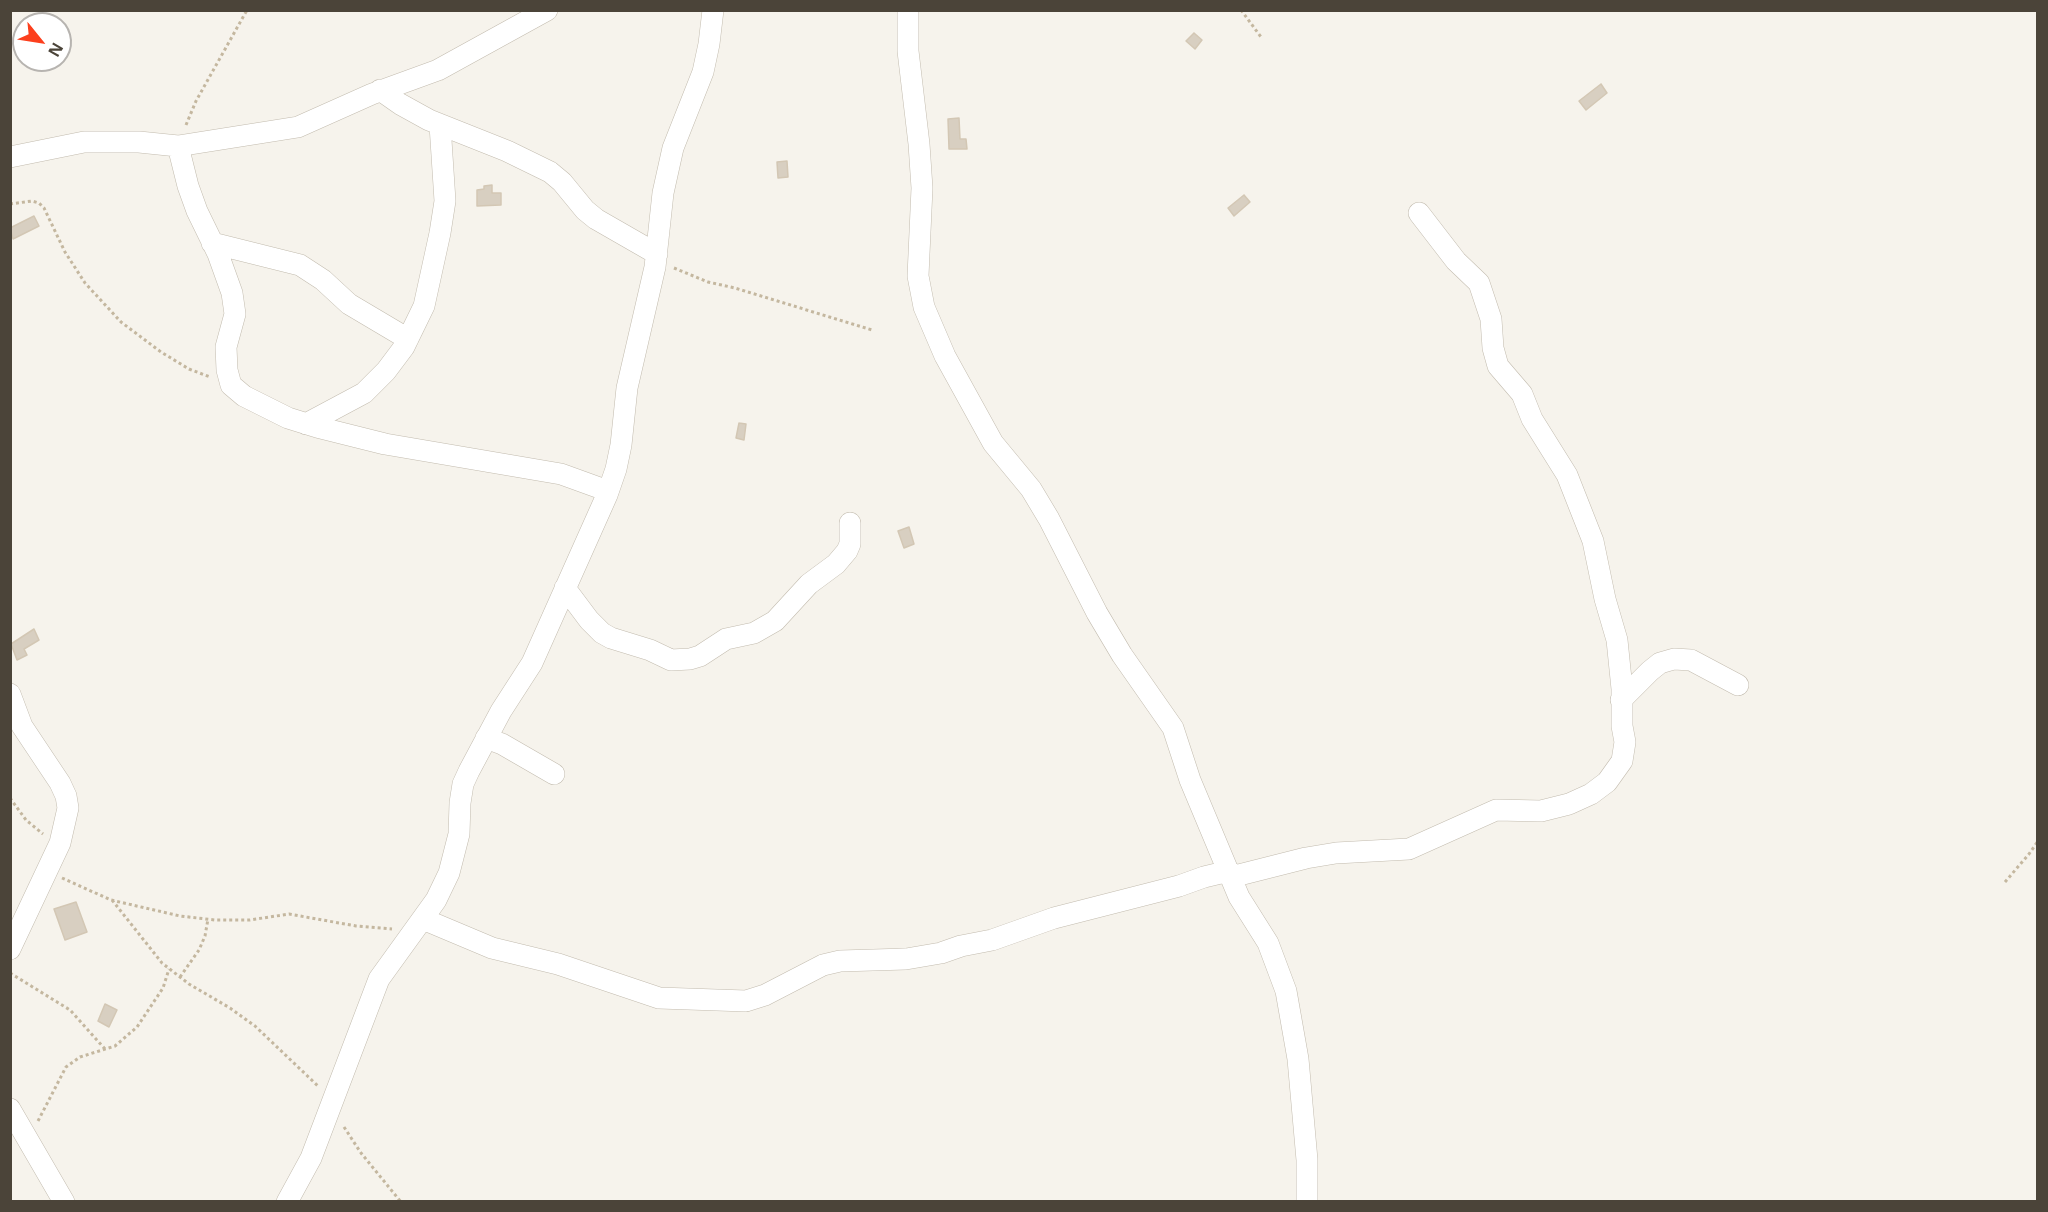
<!DOCTYPE html>
<html>
<head>
<meta charset="utf-8">
<style>
	body { margin:0 }
	#map { position:relative; width:2048px; height:1212px; overflow:hidden; background:#f6f3ec; font-family:"Noto Sans",sans-serif }
	canvas { display:block }
	.frame { position:absolute; inset:0; border:12px solid #4b4439; pointer-events:none }
	.north { position:absolute; left:12px; top:12px; width:60px; height:60px; box-sizing:border-box; background:#fff; border:2px solid #b7b4b0; border-radius:50%; rotate:120deg; font-size:16px; font-weight:700; line-height:24px; text-align:center; color:#4b4439 }
	.north::after { content:''; display:block; margin:auto; width:21px; height:27px; background:#fc3f1d; clip-path:polygon(50% 0,100% 100%,50% 72%,0 100%) }
</style>
</head>
<body>
<div id="map">
<canvas width="2048" height="1212"></canvas>
<div class="frame"></div>
<div class="north">N</div>
</div>
<script>
const g = document.querySelector('canvas').getContext('2d');
g.lineJoin = 'round';
function fill(path, color) {
  g.fillStyle = color;
  g.fill(path, 'evenodd');
}
function poly(rows) {
  const path = new Path2D();
  for (const r of rows) {
    path.moveTo(r[0], r[1]);
    for (let i = 2; i < r.length; i += 2) path.lineTo(r[i], r[i + 1]);
  }
  return path;
}
function stroke(path, color, width, dash) {
  g.strokeStyle = color;
  g.lineWidth = width;
  g.lineCap = dash ? 'butt' : 'round';
  g.setLineDash(dash || []);
  g.stroke(path);
}
const building = poly([
	[1194,33,1202,40,1195,49,1186,41,1194,33],
	[1601,84,1607,93,1586,110,1579,101,1601,84],
	[959,118,960,139,966,139,967,149,949,149,948,119,959,118],
	[787,161,788,177,778,178,777,162,787,161],
	[492,185,492,193,501,193,501,205,477,206,477,190,484,189,484,186,492,185],
	[1244,195,1250,202,1234,216,1228,208,1244,195],
	[34,216,39,226,13,239,10,228,34,216],
	[739,423,746,424,744,440,736,438,739,423],
	[909,527,914,544,904,548,898,531,909,527],
	[34,629,39,640,24,649,27,655,17,660,11,644,34,629],
	[76,902,87,932,65,940,54,909,76,902],
	[105,1004,117,1010,109,1027,98,1021,105,1004]
]);
fill(building, '#d8cfc1');
stroke(building, '#d3c7b4', 1.5);
const minor = poly([
	[908,10,908,51,919,144,922,188,918,276,924,307,945,356,993,443,1031,489,1049,519,1097,613,1122,655,1173,728,1190,780,1239,897,1268,943,1286,991,1298,1059,1307,1160,1307,1202],
	[380,90,400,104,429,120,507,151,550,172,562,182,585,210,596,219,657,254],
	[178,146,188,186,197,211,218,254,232,293,235,314,226,347,227,370,231,385,244,396,288,418,317,427,385,444,561,474,608,491],
	[10,157,84,142,139,142,178,146,298,127,372,94,438,70,547,10],
	[212,243,300,265,323,280,349,304,408,339],
	[306,424,364,393,386,371,404,347,424,306,440,233,445,201,440,125],
	[565,588,589,620,602,633,611,638,650,650,671,660,690,659,700,656,726,639,754,633,775,621,809,584,836,564,847,551,850,544,850,523],
	[10,694,22,726,60,783,66,796,68,808,60,843,10,949],
	[1621,700,1650,671,1660,663,1674,659,1691,660,1738,685],
	[486,738,502,744,554,774],
	[1231,877,1306,858,1336,853,1409,849,1496,810,1541,811,1569,804,1591,794,1607,782,1622,761,1625,742,1622,726,1622,689,1617,640,1605,599,1593,541,1567,475,1532,419,1522,394,1498,366,1493,348,1491,319,1479,283,1456,261,1419,213],
	[423,919,492,948,558,964,659,998,746,1001,765,995,823,965,840,961,906,959,941,953,961,946,992,940,1054,918,1179,886,1204,877,1229,871],
	[10,1109,64,1202],
	[287,1202,311,1158,379,979,436,900,449,873,459,834,460,803,463,784,469,771,501,711,532,663,607,495,616,469,621,445,627,388,655,267,663,193,673,148,703,72,709,44,713,10]
]);
stroke(minor, '#c2bbae', 22);
stroke(poly([
	[1241,10,1261,37],
	[186,125,196,101,247,10],
	[10,204,32,201,39,203,44,208,65,252,85,283,121,322,161,352,189,369,210,377],
	[674,268,708,282,735,288,872,330],
	[10,798,26,820,43,834],
	[62,878,111,900,180,916,215,920,250,920,289,914,356,926,392,929],
	[2005,882,2029,854,2038,841],
	[112,900,162,963,189,984,230,1008,255,1026,319,1087],
	[10,973,70,1010,105,1049],
	[180,977,199,950,205,936,208,919],
	[38,1121,66,1067,80,1057,115,1046,137,1027,163,988,169,969],
	[344,1127,361,1153,401,1202]
]), '#c4b79f', 3, [3, 3]);
stroke(minor, '#fff', 21);
</script>
</body>
</html>
